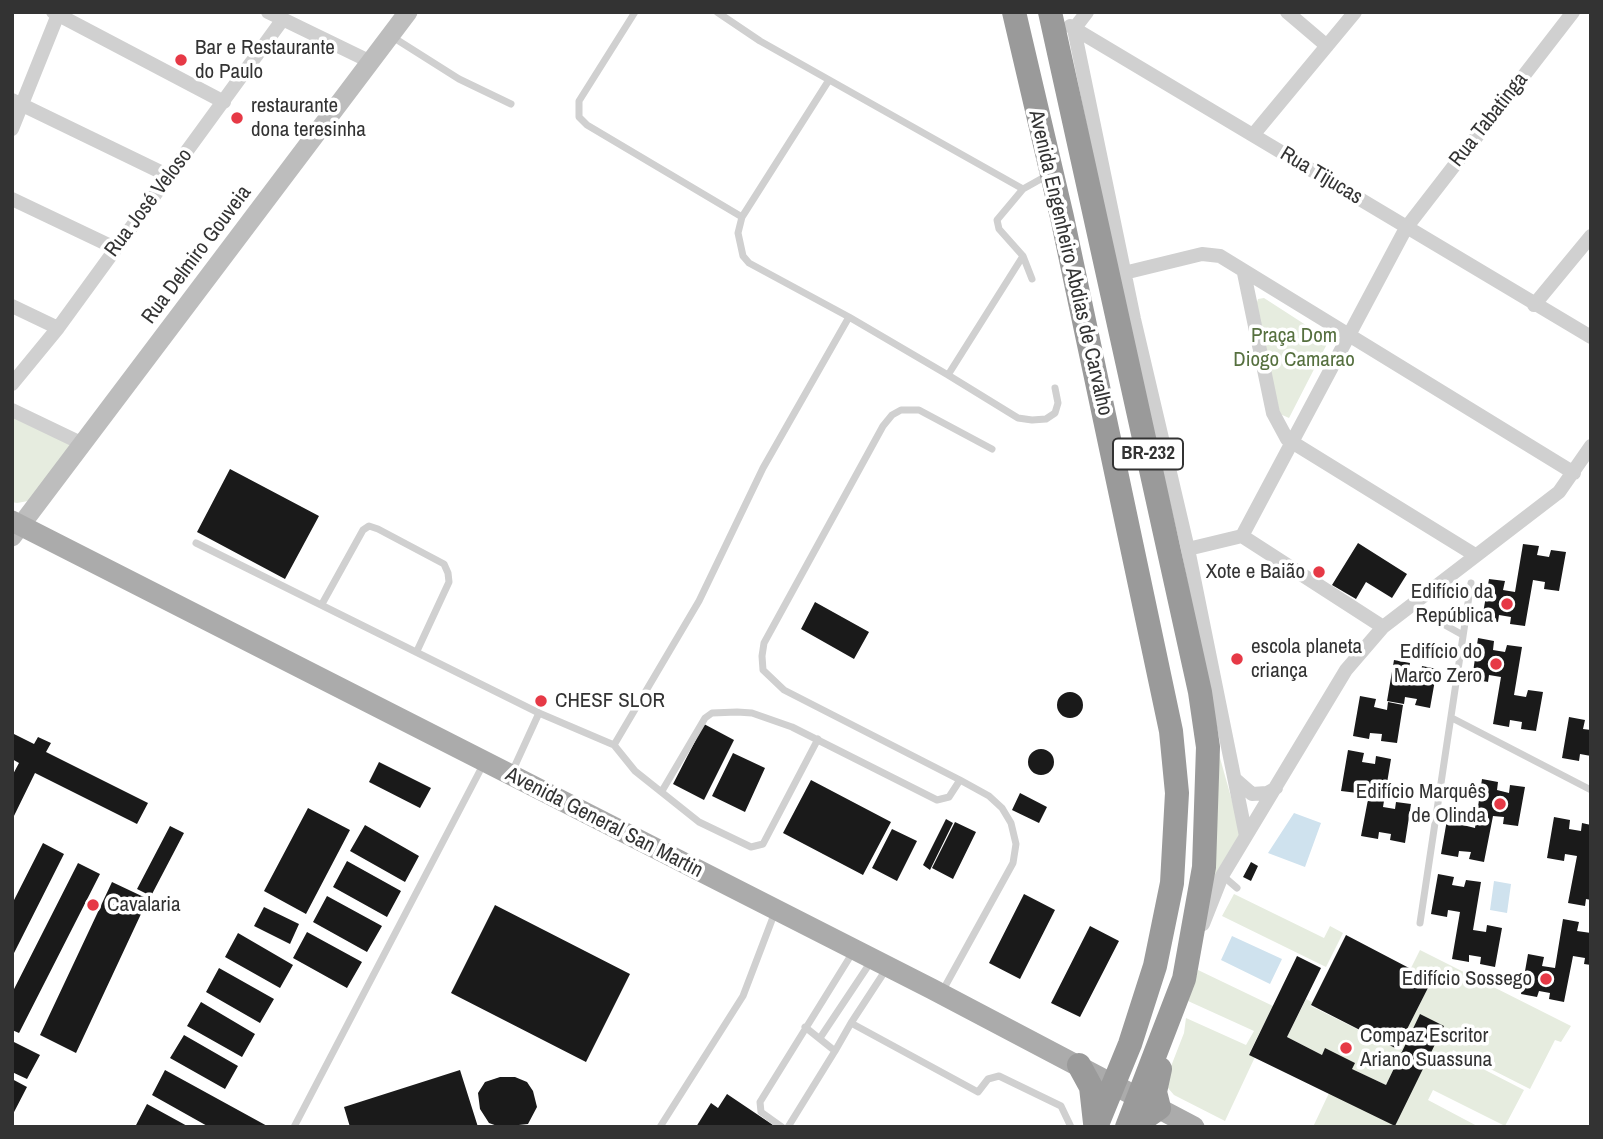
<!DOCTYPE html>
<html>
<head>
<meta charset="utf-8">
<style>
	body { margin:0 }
	#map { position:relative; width:1603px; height:1139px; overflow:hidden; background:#fff; font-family:"Archivo Narrow",sans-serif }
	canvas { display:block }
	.frame { position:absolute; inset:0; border:14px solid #333; pointer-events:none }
</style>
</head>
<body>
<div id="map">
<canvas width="1603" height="1139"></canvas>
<div class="frame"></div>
</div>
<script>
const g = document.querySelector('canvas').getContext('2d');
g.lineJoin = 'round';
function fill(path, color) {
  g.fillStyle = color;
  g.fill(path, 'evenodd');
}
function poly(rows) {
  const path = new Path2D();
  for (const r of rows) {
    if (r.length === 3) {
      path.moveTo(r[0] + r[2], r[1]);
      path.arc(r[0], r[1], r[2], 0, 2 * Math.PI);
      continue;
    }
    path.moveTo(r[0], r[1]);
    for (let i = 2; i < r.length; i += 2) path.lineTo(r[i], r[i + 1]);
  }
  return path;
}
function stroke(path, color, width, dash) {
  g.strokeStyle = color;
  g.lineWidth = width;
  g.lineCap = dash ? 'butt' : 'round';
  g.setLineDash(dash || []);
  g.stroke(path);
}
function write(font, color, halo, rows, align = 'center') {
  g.font = font + ' "Archivo Narrow",sans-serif';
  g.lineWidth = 7;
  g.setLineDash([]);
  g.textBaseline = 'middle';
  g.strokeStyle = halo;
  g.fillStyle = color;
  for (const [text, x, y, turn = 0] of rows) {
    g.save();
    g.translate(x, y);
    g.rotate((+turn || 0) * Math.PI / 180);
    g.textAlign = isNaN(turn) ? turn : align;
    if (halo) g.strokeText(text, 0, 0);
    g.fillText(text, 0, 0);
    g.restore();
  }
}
fill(poly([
	[1264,298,1329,340,1289,418,1280,414,1256,305,1258,299],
	[12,414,69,442,69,447,28,501,17,503,12,502],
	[1208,715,1241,833,1213,881],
	[1234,894,1324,938,1330,926,1343,933,1326,967,1222,916],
	[1420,950,1571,1026,1561,1042,1555,1040,1530,1089,1453,1050,1452,1053,1524,1090,1505,1126,1433,1090,1428,1100,1479,1127,1313,1127,1329,1093,1395,1125,1443,1026,1420,1015,1386,1085,1352,1069,1354,1063,1325,1049,1322,1055,1287,1037,1306,999,1312,1002,1311,1006,1397,1049,1432,980,1411,968],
	[1198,970,1273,1006,1249,1054,1255,1057,1225,1121,1174,1095,1168,1088,1168,1074,1184,1033,1186,1018,1246,1045,1254,1031,1188,1001]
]), '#e6ecdf');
fill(poly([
	[1294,813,1321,823,1305,867,1268,853],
	[1494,881,1511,884,1507,913,1490,910],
	[1232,936,1282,959,1270,984,1221,960]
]), '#cfe2ee');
fill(poly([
	[230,469,319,516,285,579,197,532],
	[1358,543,1407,574,1392,598,1366,582,1356,599,1332,585],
	[1523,544,1539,546,1537,555,1549,557,1551,550,1566,552,1559,591,1544,589,1545,582,1533,580,1525,626,1510,624,1511,617,1499,615,1498,622,1482,619,1489,579,1505,581,1503,590,1515,592],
	[815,602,869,632,854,659,801,629],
	[1478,638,1494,641,1493,650,1505,652,1507,645,1522,647,1514,695,1526,697,1528,690,1543,692,1536,731,1521,729,1522,722,1510,720,1509,727,1493,724,1501,677,1489,675,1488,682,1472,679],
	[1394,660,1410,663,1408,672,1421,674,1422,666,1437,669,1430,708,1415,705,1417,699,1405,697,1404,704,1387,701],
	[1070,705,13],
	[1360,696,1376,699,1374,707,1387,710,1388,702,1403,705,1397,743,1381,741,1382,734,1370,733,1369,739,1353,736],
	[1569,717,1585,720,1583,729,1591,730,1591,756,1580,754,1579,761,1562,758],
	[704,724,734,740,704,800,673,784],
	[12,733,34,744,38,737,51,743,46,752,148,803,137,824,35,773,12,820,12,776,19,763,12,759],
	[1041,762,13],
	[1348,750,1364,753,1362,762,1375,764,1376,756,1391,759,1383,807,1395,809,1396,802,1411,804,1405,843,1390,840,1391,834,1379,832,1378,839,1361,836,1370,789,1358,787,1358,793,1341,791],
	[733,753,765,768,745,812,712,796],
	[379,762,431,788,420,808,369,782],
	[1482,779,1498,782,1497,790,1509,793,1510,785,1525,787,1518,826,1503,824,1504,817,1493,816,1484,862,1469,859,1471,852,1459,851,1458,857,1441,854,1448,814,1464,817,1463,825,1475,828],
	[811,780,891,822,863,875,783,833],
	[1020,793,1047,807,1039,823,1012,810],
	[308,808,350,830,306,914,264,891],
	[1554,817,1570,820,1569,829,1581,831,1582,823,1591,825,1591,900,1586,899,1585,906,1568,903,1577,856,1565,854,1564,861,1547,858],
	[946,819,953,823,930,870,923,865],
	[955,822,976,832,953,879,932,868],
	[365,825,419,856,405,882,350,851],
	[170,826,184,833,151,896,137,889],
	[892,829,917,841,897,881,872,868],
	[43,843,64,854,12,957,12,904],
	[347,861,401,891,387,917,333,887],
	[1251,862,1258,866,1251,881,1243,877],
	[78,863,100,874,19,1033,12,1030,12,993],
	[1438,874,1454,877,1452,885,1464,887,1466,880,1481,882,1473,930,1486,932,1487,925,1502,928,1495,967,1480,964,1481,957,1469,955,1469,962,1452,959,1460,912,1448,910,1447,917,1431,914],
	[112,882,148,899,76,1053,40,1035],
	[1024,894,1055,910,1020,979,989,963],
	[327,896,382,926,367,952,313,922],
	[495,905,630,974,586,1062,451,993],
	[264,907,299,924,290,944,254,926],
	[1563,919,1579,922,1577,931,1591,933,1591,965,1584,964,1585,958,1573,956,1564,1002,1549,999,1550,993,1539,991,1537,997,1521,994,1528,954,1544,957,1542,966,1555,968],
	[1090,926,1119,941,1080,1017,1051,1003],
	[307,932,362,962,347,988,293,958],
	[238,933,293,965,280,988,225,957],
	[1346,935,1432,980,1397,1049,1311,1005],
	[1297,956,1321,968,1287,1037,1322,1055,1325,1048,1355,1063,1352,1069,1386,1085,1420,1014,1444,1026,1395,1126,1249,1055],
	[219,968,274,999,260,1023,206,992],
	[201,1002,255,1034,242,1057,187,1026],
	[184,1035,238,1066,225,1089,170,1058],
	[12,1041,40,1055,27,1079,12,1072],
	[165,1070,269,1127,209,1127,152,1095],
	[460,1070,478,1127,350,1127,344,1107],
	[500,1077,515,1077,527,1082,533,1091,537,1107,528,1124,500,1127,489,1123,480,1109,478,1093,485,1082],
	[12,1079,27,1087,12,1116],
	[727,1094,776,1127,696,1127,711,1103,718,1108],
	[147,1104,189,1127,135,1127]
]), '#1a1a1a');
stroke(poly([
	[635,12,579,101,579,117,587,125,742,217],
	[717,12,760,41,1023,189],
	[391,36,459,79,511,104],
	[829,80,742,217,738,233,743,256,749,263,849,317],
	[1023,256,1032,279],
	[948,375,1018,418,1032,420,1046,419,1055,413,1058,403,1055,388],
	[196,543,539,713],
	[322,604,363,530,369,526,378,529,444,564,448,573,449,582,417,651],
	[1411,606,1461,634],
	[1452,718,1591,790],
	[614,745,635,771,699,822,751,847,763,844,818,739],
	[512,772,539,713,614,745,699,601,763,468,849,317,948,375,1023,256,999,229,997,220,1023,189,1048,175],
	[960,780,784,690,763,670,762,656,764,643,883,426,892,415,901,410,919,410,992,449],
	[662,791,705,718,712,713,737,712,752,713,792,727,937,800,949,797,960,780,989,796,1002,808,1011,823,1016,844,1013,863,943,990],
	[1223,876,1237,888],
	[1420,923,1471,583],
	[851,1023,887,968],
	[805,1027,835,1051,851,1023,978,1092,988,1079,999,1076,1061,1106,1071,1127],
	[820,1038,872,960],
	[294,1127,484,763],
	[660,1127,743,996,775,912],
	[782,1127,761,1112,760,1102,853,952],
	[788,1127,835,1051]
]), '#d0d0d0', 7);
stroke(poly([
	[53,12,224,102],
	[268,12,371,62],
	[1087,12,1074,29,1134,319,1188,549,1246,836],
	[1287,12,1327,46],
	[1070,26,1591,337],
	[12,100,169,176],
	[12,129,59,12],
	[1253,135,1355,12],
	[12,199,115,248],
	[1124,273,1202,254,1220,256,1574,473],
	[1244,273,1273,413,1287,439,1475,555],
	[1534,305,1591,236],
	[12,306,58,328],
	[12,384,58,328,283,19],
	[12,410,83,444],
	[1242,536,1406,228,1573,12],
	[1188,549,1242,536,1383,627],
	[1236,780,1252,794,1267,793,1276,788],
	[1203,924,1222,876,1346,670,1383,627,1559,492,1591,446]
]), '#d0d0d0', 14);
stroke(poly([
	[12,537,408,12]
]), '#bdbdbd', 19);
stroke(poly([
	[12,521,932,989,1194,1127]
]), '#ababab', 21);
stroke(poly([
	[1014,12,1062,217,1171,731,1177,793,1172,883,1155,966,1130,1044,1096,1127],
	[1050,12,1200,692,1208,747,1204,867,1184,979,1127,1127],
	[1079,1065,1091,1087,1095,1123],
	[1132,1127,1159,1108,1155,1092,1160,1069]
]), '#9a9a9a', 24);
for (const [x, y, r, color] of [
	[181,60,7,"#e63946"],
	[237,118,7,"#e63946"],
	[1319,572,7,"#e63946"],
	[1507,604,7,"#e63946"],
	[1237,659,7,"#e63946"],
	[1496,664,7,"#e63946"],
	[541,701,7,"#e63946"],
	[1500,804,7,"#e63946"],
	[93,905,7,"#e63946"],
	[1546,979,7,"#e63946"],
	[1346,1048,7,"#e63946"]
]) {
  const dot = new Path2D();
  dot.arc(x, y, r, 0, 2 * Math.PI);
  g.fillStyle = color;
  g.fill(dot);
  stroke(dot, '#fff', 2.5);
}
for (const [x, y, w] of [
	[1148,454,70]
]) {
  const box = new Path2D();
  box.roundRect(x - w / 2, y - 15.5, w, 31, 5);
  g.fillStyle = '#fff';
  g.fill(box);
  stroke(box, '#333', 2);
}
write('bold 19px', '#333', null, [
	["BR-232",1148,454]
]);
write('21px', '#333', '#fff', [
	["Bar e Restaurante",195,48],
	["do Paulo",195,72],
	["restaurante",251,106],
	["dona teresinha",251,130],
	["Xote e Baião",1305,572,"right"],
	["Edifício da",1493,592,"right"],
	["República",1493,616,"right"],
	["escola planeta",1251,647],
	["criança",1251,671],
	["Edifício do",1482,652,"right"],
	["Marco Zero",1482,676,"right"],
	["CHESF SLOR",555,701],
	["Edifício Marquês",1486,792,"right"],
	["de Olinda",1486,816,"right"],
	["Cavalaria",107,905],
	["Edifício Sossego",1532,979,"right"],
	["Compaz Escritor",1360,1036],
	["Ariano Suassuna",1360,1060]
], 'left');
write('21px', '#333', '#fff', [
	["Rua Tabatinga",1489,120,-52],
	["Rua Tijucas",1321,176,31],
	["Rua José Veloso",149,203,-53],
	["Rua Delmiro Gouveia",197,255,-53],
	["Avenida Engenheiro Abdias de Carvalho",1070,263,77],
	["Avenida General San Martin",604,823,27]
]);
write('21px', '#56703f', '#fff', [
	["Praça Dom",1294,336],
	["Diogo Camarao",1294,360]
]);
</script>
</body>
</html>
